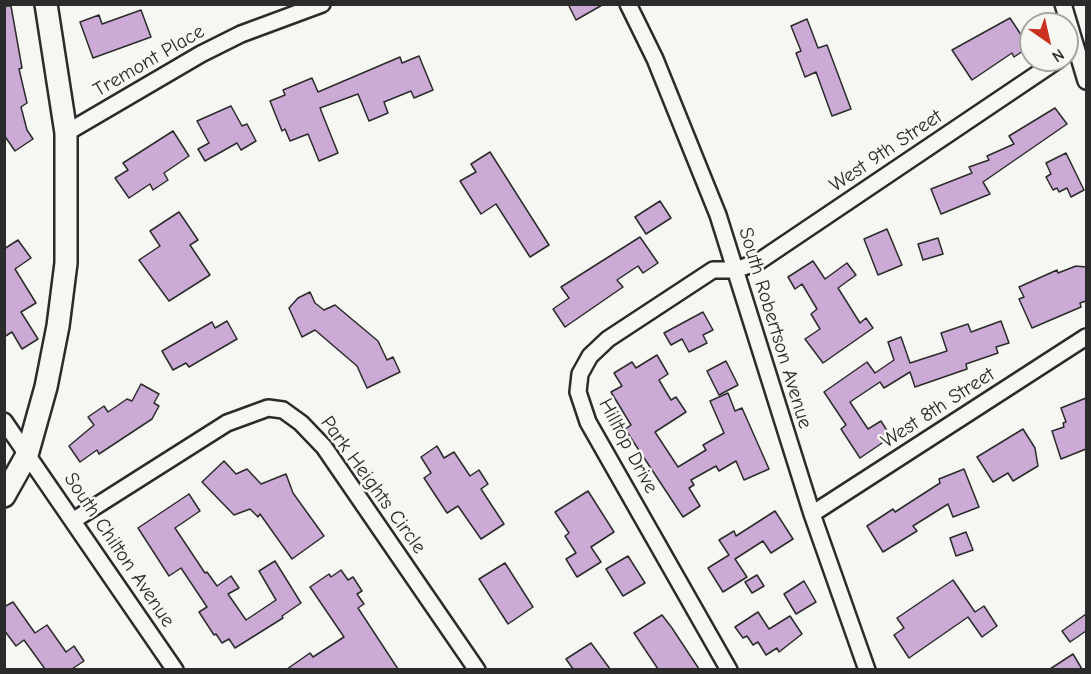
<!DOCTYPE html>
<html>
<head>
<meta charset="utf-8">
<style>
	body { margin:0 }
	#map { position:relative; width:1091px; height:674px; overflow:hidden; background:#f6f6f2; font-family:"Comic Neue",sans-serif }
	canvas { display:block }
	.frame { position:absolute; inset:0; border:6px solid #2b2b2b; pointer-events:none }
	.north { position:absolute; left:1019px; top:12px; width:60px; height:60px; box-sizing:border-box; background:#f6f6f2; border:2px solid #a5a5a2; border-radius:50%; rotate:146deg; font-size:16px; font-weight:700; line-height:24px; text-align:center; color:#2b2b2b }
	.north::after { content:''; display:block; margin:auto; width:21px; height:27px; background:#c8321e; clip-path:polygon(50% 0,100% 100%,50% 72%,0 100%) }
</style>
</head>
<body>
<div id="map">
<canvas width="1091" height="674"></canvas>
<div class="frame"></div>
<div class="north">N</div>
</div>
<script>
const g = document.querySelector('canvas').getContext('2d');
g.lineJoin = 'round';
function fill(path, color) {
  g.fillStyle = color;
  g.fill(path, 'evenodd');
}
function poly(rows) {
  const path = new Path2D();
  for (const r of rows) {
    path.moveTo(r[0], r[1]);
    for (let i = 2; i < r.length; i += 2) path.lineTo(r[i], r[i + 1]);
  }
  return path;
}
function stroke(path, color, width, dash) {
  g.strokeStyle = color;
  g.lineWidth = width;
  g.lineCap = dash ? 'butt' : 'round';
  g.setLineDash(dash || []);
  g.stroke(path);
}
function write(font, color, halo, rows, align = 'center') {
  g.font = font + ' "Comic Neue",sans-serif';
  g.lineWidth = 5;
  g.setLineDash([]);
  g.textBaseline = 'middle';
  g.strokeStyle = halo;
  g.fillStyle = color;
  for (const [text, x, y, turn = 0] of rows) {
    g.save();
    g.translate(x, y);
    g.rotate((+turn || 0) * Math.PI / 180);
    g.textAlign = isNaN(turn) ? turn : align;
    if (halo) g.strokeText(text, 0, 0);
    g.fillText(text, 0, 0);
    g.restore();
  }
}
const building = poly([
	[568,4,604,4,576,20,568,4],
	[4,6,11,6,22,68,19,69,27,103,21,107,27,130,33,139,15,151,4,135,4,6],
	[141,10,151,37,93,58,80,22,99,15,102,24,141,10],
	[1010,18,1029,47,1014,57,1012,53,972,80,952,50,1010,18],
	[807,19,818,48,827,45,851,109,832,116,816,72,805,77,796,53,801,51,791,26,807,19],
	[419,56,433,90,414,98,411,91,384,102,388,113,369,121,358,94,320,108,338,153,319,161,308,134,290,141,285,129,282,131,270,101,285,95,283,90,312,78,318,92,400,57,402,63,419,56],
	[231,106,242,126,247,124,256,141,241,150,237,143,205,161,198,149,209,143,197,121,231,106],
	[1055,108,1067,124,983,182,990,194,941,214,931,189,972,173,969,167,989,160,987,156,1014,144,1009,136,1055,108],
	[173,131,189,156,164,173,168,180,153,190,150,184,129,198,115,178,128,170,123,163,173,131],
	[490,152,549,245,530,257,496,204,481,214,460,181,476,172,471,164,490,152],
	[1066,153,1084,190,1071,197,1067,188,1059,192,1057,188,1053,190,1046,177,1051,174,1046,163,1066,153],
	[660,201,671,218,646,234,635,217,660,201],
	[179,212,198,240,190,245,210,275,169,301,139,260,160,246,150,231,179,212],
	[887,229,902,265,878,275,864,239,887,229],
	[640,237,658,263,643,273,638,266,617,280,623,287,565,327,553,309,569,298,561,287,640,237],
	[938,238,943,254,923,260,918,244,938,238],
	[18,240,31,258,15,269,36,303,21,312,38,339,22,349,12,332,4,337,4,249,18,240],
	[813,261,825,279,847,263,856,275,838,288,860,323,866,318,873,328,823,363,805,339,820,329,811,314,817,309,802,284,795,289,788,277,813,261],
	[1076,266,1086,267,1086,301,1080,303,1081,307,1032,328,1019,299,1024,297,1019,287,1057,270,1058,273,1076,266],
	[310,292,315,303,324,310,335,305,378,341,387,360,393,357,400,372,367,388,357,366,315,330,302,337,289,308,298,298,310,292],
	[703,312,713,330,703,335,707,343,689,352,682,339,671,345,664,333,703,312],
	[227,321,237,339,189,367,186,363,173,370,162,351,212,322,215,328,227,321],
	[1001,321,1009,343,996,347,998,353,966,364,967,369,915,387,910,372,884,388,880,382,850,402,868,429,881,421,891,437,860,458,841,429,846,425,824,392,867,362,875,373,894,360,888,342,901,337,910,363,947,351,941,333,968,324,971,332,1001,321],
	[657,355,668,374,659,380,671,400,676,397,686,412,655,432,678,467,706,450,703,445,724,433,710,401,728,393,735,411,742,408,769,469,744,480,736,461,719,471,716,466,691,480,694,485,689,488,700,506,683,517,625,429,631,425,611,392,622,386,614,373,632,362,636,368,657,355],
	[726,361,738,385,719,395,707,371,726,361],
	[141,384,159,394,154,403,159,406,152,419,99,454,97,450,80,462,69,446,94,425,88,417,104,406,108,412,127,399,132,401,141,384],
	[1086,398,1086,449,1061,459,1052,431,1064,427,1063,423,1066,422,1061,408,1086,398],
	[1023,429,1035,448,1038,466,1013,481,1008,473,993,482,977,457,1023,429],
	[437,446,444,458,454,452,470,476,479,470,488,484,481,489,504,524,481,539,458,506,447,513,424,478,431,473,421,457,437,446],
	[224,461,236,474,247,469,261,484,286,474,293,493,324,536,292,559,260,514,258,517,250,509,234,515,202,482,224,461],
	[964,469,979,507,953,517,948,504,913,526,917,531,883,552,867,526,893,509,895,512,940,483,939,479,964,469],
	[588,491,614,532,591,547,601,562,577,577,566,559,576,553,565,536,569,533,555,512,588,491],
	[189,494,200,511,175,528,205,573,207,572,217,586,231,576,239,588,228,594,246,620,276,600,259,571,275,561,301,603,282,616,283,618,235,648,229,639,222,643,216,634,214,635,199,612,207,607,181,568,169,576,138,528,189,494],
	[775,511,793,539,771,553,763,541,735,559,747,577,723,592,708,568,729,555,719,540,734,531,736,536,775,511],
	[966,532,973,550,956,556,950,538,966,532],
	[628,556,645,583,623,596,606,569,628,556],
	[505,563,533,607,508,624,479,579,505,563],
	[341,570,348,580,353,577,362,591,357,594,364,604,358,608,398,669,287,669,310,653,313,657,344,637,310,587,329,574,331,577,341,570],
	[757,575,764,586,752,593,745,582,757,575],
	[953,580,975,612,984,606,997,626,982,637,968,617,909,658,894,635,904,628,897,618,953,580],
	[804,581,816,602,796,614,784,594,804,581],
	[13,602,35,633,47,625,66,652,74,646,84,661,72,669,45,669,24,640,16,646,4,630,4,607,13,602],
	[758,612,769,629,790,616,802,634,779,652,777,648,766,655,758,642,753,645,747,636,743,638,735,627,758,612],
	[1086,614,1086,631,1070,642,1062,631,1086,614],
	[662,615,672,628,699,669,658,669,634,633,662,615],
	[591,643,610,669,573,669,566,659,591,643],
	[1073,654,1082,669,1050,669,1073,654]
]);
fill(building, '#cbaad5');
stroke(building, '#2b2b2b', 1.5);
const street = poly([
	[628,4,655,59,718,215,812,514,867,670],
	[1063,4,1086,81],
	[66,133,201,54,241,34,322,4],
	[4,421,175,670],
	[812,514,1086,337],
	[74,520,227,423,268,408,283,410,301,423,324,447,477,670],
	[729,670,588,422,578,392,580,374,590,356,608,339,713,270,735,270,758,262,1058,60]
]);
const secondary = poly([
	[4,496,27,455,46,387,58,326,66,263,66,133,46,4]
]);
stroke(street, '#2b2b2b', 20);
stroke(secondary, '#2b2b2b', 26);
stroke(street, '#f6f6f2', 15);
stroke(secondary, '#f6f6f2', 21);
write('20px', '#2b2b2b', '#f6f6f2', [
	["Tremont Place",149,61,-30],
	["West 9th Street",886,151,-34],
	["South Robertson Avenue",775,328,73],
	["West 8th Street",938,408,-33],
	["Hilltop Drive",628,446,62],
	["Park Heights Circle",373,485,54],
	["South Chilton Avenue",119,550,56]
]);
</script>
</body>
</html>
